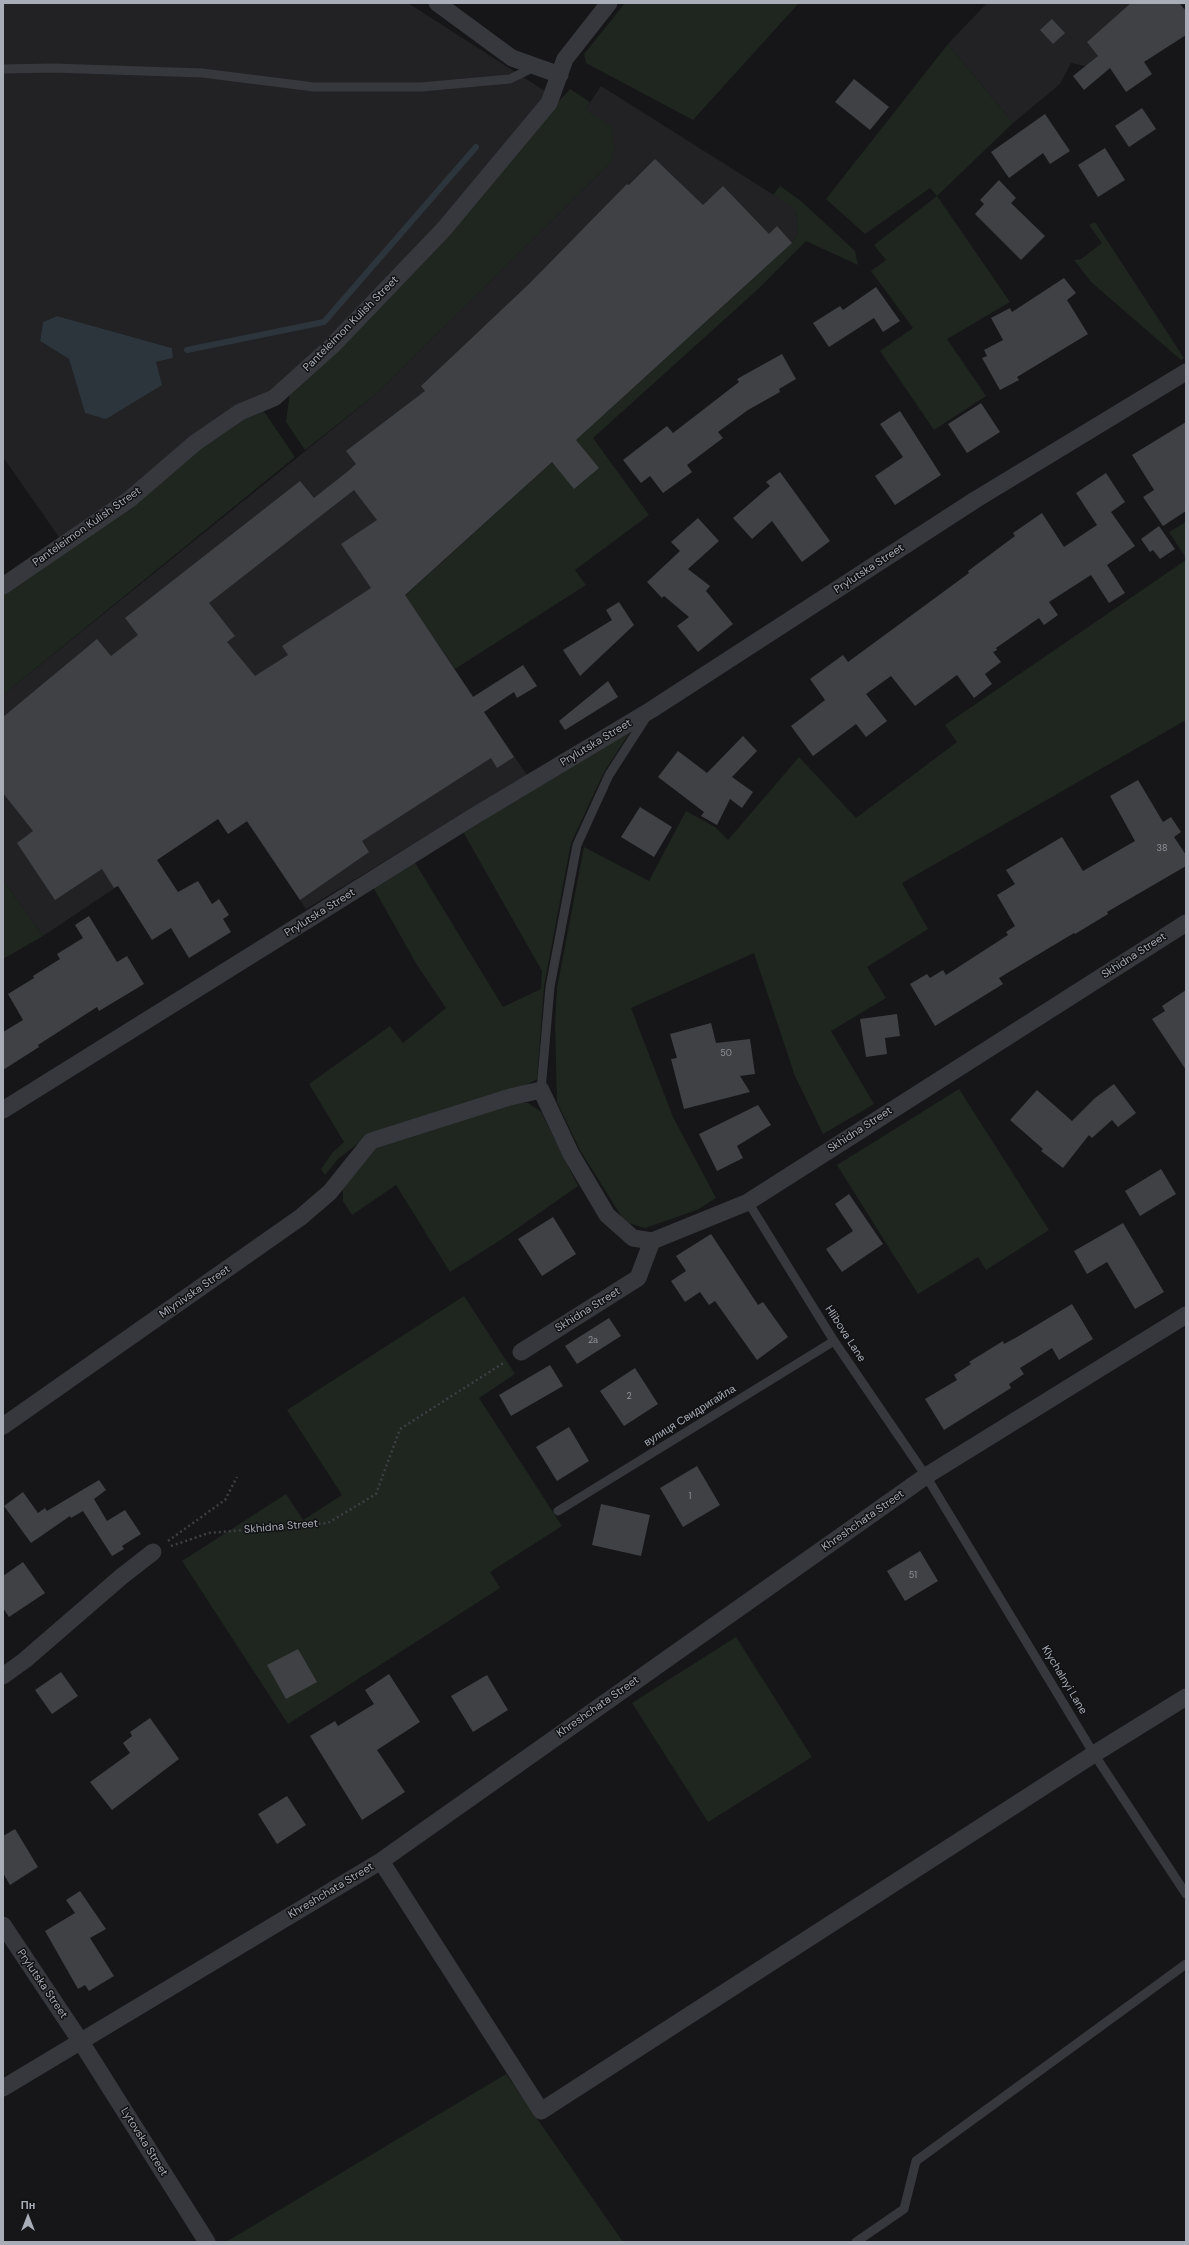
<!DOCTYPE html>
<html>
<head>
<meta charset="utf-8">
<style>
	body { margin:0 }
	#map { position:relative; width:1189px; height:2245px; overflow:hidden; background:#161618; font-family:"DM Sans",sans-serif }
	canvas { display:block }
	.frame { position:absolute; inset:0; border:4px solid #a8adb8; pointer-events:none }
	.north { position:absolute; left:8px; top:2197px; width:40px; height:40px; -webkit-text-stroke:3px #111113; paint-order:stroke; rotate:0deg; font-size:11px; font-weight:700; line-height:16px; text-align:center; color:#a8adb8 }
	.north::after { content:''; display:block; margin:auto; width:14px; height:18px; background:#a8adb8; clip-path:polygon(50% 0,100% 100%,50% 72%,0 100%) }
</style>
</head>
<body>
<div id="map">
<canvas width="1189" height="2245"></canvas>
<div class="frame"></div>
<div class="north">Пн</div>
</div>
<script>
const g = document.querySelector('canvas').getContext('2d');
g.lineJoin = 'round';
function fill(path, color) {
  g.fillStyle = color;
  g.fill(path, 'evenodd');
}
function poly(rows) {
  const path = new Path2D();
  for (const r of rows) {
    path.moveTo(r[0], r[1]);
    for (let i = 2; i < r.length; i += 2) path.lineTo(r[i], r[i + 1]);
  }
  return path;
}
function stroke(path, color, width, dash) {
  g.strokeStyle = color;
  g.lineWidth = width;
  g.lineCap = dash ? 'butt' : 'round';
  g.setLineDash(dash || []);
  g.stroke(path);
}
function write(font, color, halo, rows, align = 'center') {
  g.font = font + ' "DM Sans",sans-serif';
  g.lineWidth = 3;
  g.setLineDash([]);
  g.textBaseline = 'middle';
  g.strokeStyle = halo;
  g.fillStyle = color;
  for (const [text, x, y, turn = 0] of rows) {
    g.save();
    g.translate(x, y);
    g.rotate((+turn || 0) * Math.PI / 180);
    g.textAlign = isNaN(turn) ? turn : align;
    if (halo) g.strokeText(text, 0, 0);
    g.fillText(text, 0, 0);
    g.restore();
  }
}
fill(poly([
	[3,3,408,3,548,93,440,226,329,343,271,394,61,540,3,457],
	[57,316,172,348,173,358,156,362,85,413,69,359,40,341,43,322],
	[987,3,1186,3,1090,67,1071,63,1060,84,1013,123,948,44],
	[601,86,796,209,798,233,792,243,405,596,527,775,306,909,247,822,228,834,218,819,43,936,3,880,3,695,376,394,610,163,585,110]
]), '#222225');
fill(poly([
	[625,3,799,3,693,120,586,63,584,54],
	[948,44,1013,123,937,196,1010,302,947,339,986,396,934,430,880,351,913,328,871,271,886,260,874,245,937,196,930,188,865,234,826,199],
	[570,89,590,102,585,110,611,126,615,148,610,163,376,394,305,450,286,422,290,392],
	[780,186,801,201,855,251,858,265,806,241,756,291,593,438,649,515,575,570,586,585,455,669,405,596,792,243,798,233,796,210,773,195],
	[1095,222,1184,358,1181,360,1091,282,1074,260,1081,259,1102,243,1089,225],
	[263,410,295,457,3,695,3,593,198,447,243,417],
	[1186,522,1186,558,1169,532],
	[1186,560,1186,720,902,883,928,929,867,967,886,998,831,1031,874,1104,823,1134,795,1076,754,953,631,1008,673,1117,716,1198,697,1210,645,1228,625,1222,580,1150,557,1102,555,1024,557,988,584,847,649,881,686,811,715,827,728,840,799,757,856,818,957,742,945,725],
	[630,732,604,772,571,843,544,986,537,1079,525,1086,369,1135,338,1159,325,1175,321,1169,333,1152,344,1142,309,1084,390,1026,403,1043,446,1008,417,965,373,887,414,861,503,1007,541,989,542,971,462,830],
	[3,880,43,936,3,959],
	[959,1089,1049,1230,986,1270,978,1257,918,1294,837,1165],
	[513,1102,528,1103,541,1112,578,1186,502,1239,450,1272,396,1185,352,1215,343,1201,343,1186,375,1146],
	[464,1296,515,1374,479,1398,562,1526,490,1572,500,1588,288,1724,182,1561,286,1494,303,1520,342,1495,287,1410],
	[736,1637,812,1757,708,1822,632,1703],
	[506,2074,623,2242,226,2242]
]), '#1e261f');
fill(poly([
	[57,316,172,348,173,358,156,362,162,385,106,419,85,413,69,359,40,341,43,322]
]), '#2c353c');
stroke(poly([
	[187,350,324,322,476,147]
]), '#2c353c', 6);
fill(poly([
	[1131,3,1179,3,1186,11,1186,35,1144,62,1152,74,1126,92,1110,68,1084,90,1073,76,1098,56,1087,42],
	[1052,19,1065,33,1053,44,1040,30],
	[854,79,889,107,870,130,835,102],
	[1142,108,1156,129,1129,147,1115,126],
	[1045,114,1070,151,1050,164,1043,153,1009,178,991,152],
	[1105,148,1125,180,1098,197,1078,165],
	[655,159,703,205,723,186,769,234,777,226,792,243,576,440,599,468,574,489,552,462,405,595,473,697,523,665,537,686,517,698,514,692,484,712,514,757,497,768,491,758,362,841,369,852,300,900,247,821,228,834,218,819,157,860,178,892,198,881,212,904,219,899,229,915,223,919,231,932,189,958,171,928,152,940,118,886,114,888,102,869,55,900,17,843,33,831,3,793,3,717,97,639,111,656,138,635,125,618,300,481,314,498,347,472,356,464,346,451,425,391,421,386,530,283,627,184,629,185],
	[354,490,377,520,341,544,371,588,282,646,288,655,255,676,227,642,235,636,209,603],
	[999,180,1016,198,1011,203,1045,236,1021,260,975,214,984,204,980,200],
	[1064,278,1076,293,1067,300,1088,334,1017,377,1019,380,1000,390,982,358,987,356,984,350,1003,340,991,318,1010,308,1012,312],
	[876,287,900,321,883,332,874,318,829,347,813,323,840,306,843,310],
	[782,354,796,379,779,389,780,392,748,410,718,432,723,438,687,465,692,472,663,493,650,476,641,483,623,460,667,426,673,433,739,382,737,379],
	[981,403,1000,432,967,453,948,424],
	[900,411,941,475,895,505,875,476,903,457,880,424],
	[1186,422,1186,511,1163,526,1143,497,1154,490,1132,455],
	[780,472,830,541,802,562,772,521,752,539,733,518,770,486,766,482],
	[1106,473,1125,502,1111,512,1135,546,1107,565,1125,593,1109,603,1091,575,1049,602,1058,615,1044,625,1039,618,996,648,997,650,993,652,1001,662,985,674,992,684,974,698,957,675,915,706,891,676,866,694,887,721,866,737,856,724,813,756,791,726,825,700,810,679,843,655,848,662,969,573,968,571,1015,536,1013,533,1042,513,1064,547,1097,525,1076,493],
	[698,518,719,541,688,569,710,586,706,591,733,624,698,652,677,626,689,617,664,596,662,598,647,582,680,551,671,542],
	[1159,526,1175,549,1160,559,1153,550,1150,552,1141,539],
	[619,602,634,625,580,676,563,650,612,620,606,610],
	[608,681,618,697,565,730,559,721],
	[743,736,757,751,732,777,753,792,742,808,730,799,717,825,701,816,704,812,658,777,678,751,707,773],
	[1138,780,1163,822,1171,817,1181,832,1174,837,1186,855,1186,866,1107,912,1108,914,1075,934,1074,933,999,978,1003,984,935,1026,910,984,927,974,930,978,943,970,946,975,1008,935,1006,932,1015,926,997,895,1015,884,1006,870,1062,837,1083,871,1135,841,1110,796],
	[640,807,672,827,654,857,621,837],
	[89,916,117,962,127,956,144,984,99,1011,97,1007,38,1045,39,1047,3,1070,3,1032,23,1020,8,994,34,978,33,976,60,959,57,954,83,938,75,925],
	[1186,990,1186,1070,1152,1019,1165,1011,1162,1006],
	[897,1014,900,1036,885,1038,887,1054,866,1057,860,1019],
	[711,1023,716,1043,750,1039,755,1074,740,1076,750,1092,684,1109,671,1059,677,1058,670,1034],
	[1114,1084,1136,1113,1118,1127,1112,1120,1092,1138,1089,1135,1063,1168,1041,1151,1043,1149,1010,1120,1037,1090,1072,1121,1095,1098],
	[758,1105,771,1125,737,1146,743,1158,717,1171,699,1134],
	[1161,1169,1176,1194,1140,1216,1125,1191],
	[849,1194,883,1244,842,1272,826,1249,853,1231,835,1204],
	[553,1217,576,1254,542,1276,518,1239],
	[1123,1223,1164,1292,1135,1309,1107,1262,1087,1274,1074,1251],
	[711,1234,758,1305,763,1302,788,1337,757,1360,715,1301,709,1305,700,1292,685,1302,671,1281,686,1271,676,1256],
	[1072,1304,1093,1339,1059,1360,1052,1348,1020,1368,1024,1374,1009,1384,1011,1388,944,1430,925,1399,957,1380,954,1375,971,1364,969,1362,1003,1341,1004,1344,1017,1337],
	[609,1318,621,1336,577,1364,565,1346],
	[550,1365,563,1386,511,1416,499,1395],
	[635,1368,658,1404,624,1426,600,1391],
	[569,1427,589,1461,557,1481,536,1447],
	[697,1466,720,1505,683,1527,660,1488],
	[99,1480,106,1490,94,1499,107,1521,125,1510,141,1534,122,1546,124,1549,112,1556,83,1511,71,1518,70,1516,31,1543,4,1506,23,1492,38,1513,45,1508,47,1511],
	[601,1504,650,1515,641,1556,592,1545],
	[920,1551,938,1581,905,1601,887,1571],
	[23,1562,45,1593,9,1617,3,1608,3,1576],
	[298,1649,317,1682,286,1699,267,1665],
	[61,1672,78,1696,52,1714,35,1690],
	[389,1674,420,1722,377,1750,405,1792,362,1820,310,1736,335,1721,338,1726,374,1704,365,1690],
	[487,1675,508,1710,473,1732,451,1696],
	[150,1718,179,1759,112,1810,90,1782,130,1753,123,1743,132,1736,130,1732],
	[287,1796,306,1825,277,1844,258,1814],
	[15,1829,38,1867,10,1885,3,1873,3,1836],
	[80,1891,106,1929,90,1938,114,1976,89,1991,85,1985,78,1989,45,1931,75,1913,66,1900]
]), '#404145');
stroke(poly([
	[168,1541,225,1500,237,1477],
	[171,1546,209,1533,328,1523,376,1494,400,1429,505,1362]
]), '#3d3f44', 2.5, [2, 3]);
stroke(poly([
	[3,69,53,68,202,73,314,87,421,87,510,79,534,67],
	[541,1090,550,987,577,845,609,775,647,716],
	[748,1202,834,1341,926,1476,1094,1754,1186,1894],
	[558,1511,834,1341],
	[856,2242,904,2209,916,2161,1186,1964]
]), '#37383d', 9);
stroke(poly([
	[437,3,512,58,560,75],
	[3,586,130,499,195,443,240,412,274,398,332,346,444,229,549,103,565,59,609,3],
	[3,1110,471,818,651,710,975,500,1186,372],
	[521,1352,638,1278,652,1241,748,1202,1186,923],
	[3,1426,301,1217,330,1192,371,1141,510,1097,541,1090,571,1154,607,1215,633,1238,652,1241],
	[3,1676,25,1660,121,1577,153,1552],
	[381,1861,541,2111,1094,1754,1186,1697],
	[3,1925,81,2042,207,2242],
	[3,2088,381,1861,926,1476,1186,1315]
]), '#37383d', 17);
write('9px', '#8e929b', null, [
	["38",1162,849],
	["50",726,1054],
	["2а",593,1341],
	["2",629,1397],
	["1",690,1497],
	["51",913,1576]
]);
write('11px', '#a8adb8', '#111113', [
	["Panteleimon Kulish Street",351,324,-45],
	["Panteleimon Kulish Street",87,527,-35],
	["Prylutska Street",869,569,-33],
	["Prylutska Street",596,743,-31],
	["Prylutska Street",320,913,-32],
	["Skhidna Street",1134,956,-33],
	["Skhidna Street",860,1130,-33],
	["Mlynivska Street",195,1292,-35],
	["Skhidna Street",588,1310,-32],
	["Hlibova Lane",845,1334,57],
	["вулиця Свидригайла",690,1416,-32],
	["Khreshchata Street",863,1521,-35],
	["Skhidna Street",281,1527,-5],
	["Klychalnyi Lane",1064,1680,59],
	["Khreshchata Street",598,1707,-35],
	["Khreshchata Street",331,1891,-31],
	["Prylutska Street",42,1984,56],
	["Lytovska Street",144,2142,58]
]);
</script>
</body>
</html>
